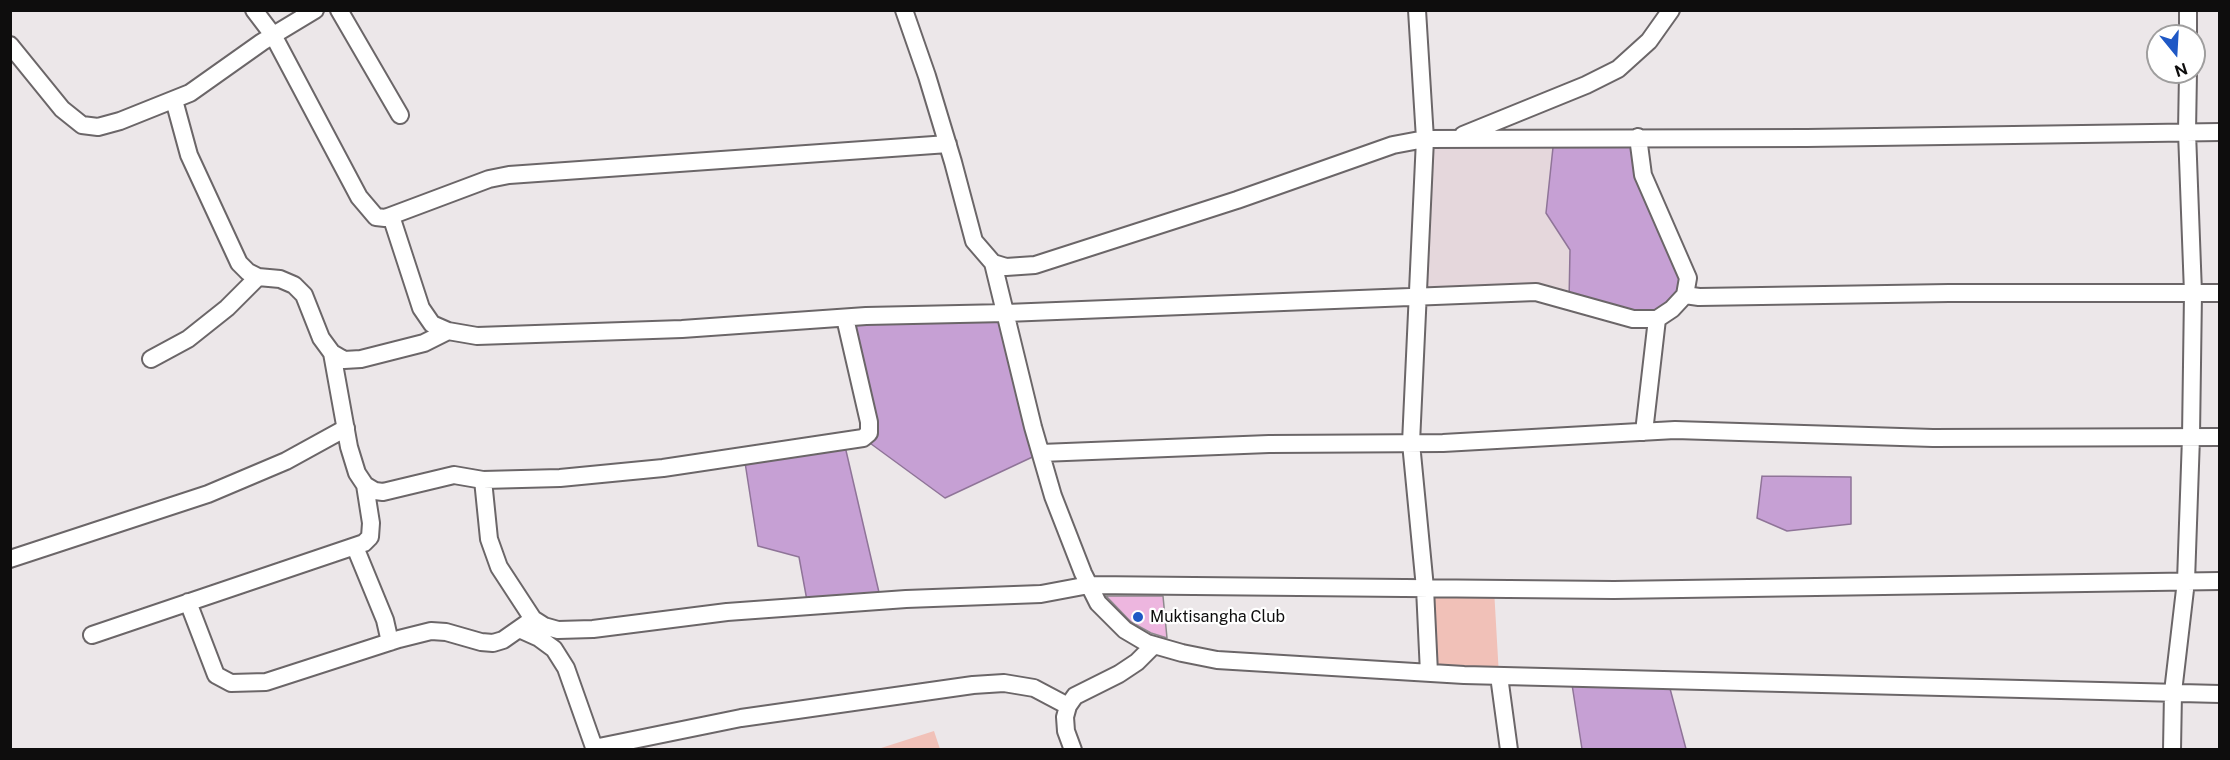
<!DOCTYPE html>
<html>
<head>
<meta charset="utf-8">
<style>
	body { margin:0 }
	#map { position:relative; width:2230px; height:760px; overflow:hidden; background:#ece7e9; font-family:"Public Sans",sans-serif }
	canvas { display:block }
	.frame { position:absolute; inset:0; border:12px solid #0e0d0d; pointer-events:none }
	.north { position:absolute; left:2146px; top:24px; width:60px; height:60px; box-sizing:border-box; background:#fff; border:2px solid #9f9e9e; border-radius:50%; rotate:162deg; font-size:16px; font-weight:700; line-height:24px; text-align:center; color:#0e0d0d }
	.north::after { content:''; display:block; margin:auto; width:21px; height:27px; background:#1f58c5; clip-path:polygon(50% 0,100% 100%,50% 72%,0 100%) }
</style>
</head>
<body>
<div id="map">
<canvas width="2230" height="760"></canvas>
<div class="frame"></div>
<div class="north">N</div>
</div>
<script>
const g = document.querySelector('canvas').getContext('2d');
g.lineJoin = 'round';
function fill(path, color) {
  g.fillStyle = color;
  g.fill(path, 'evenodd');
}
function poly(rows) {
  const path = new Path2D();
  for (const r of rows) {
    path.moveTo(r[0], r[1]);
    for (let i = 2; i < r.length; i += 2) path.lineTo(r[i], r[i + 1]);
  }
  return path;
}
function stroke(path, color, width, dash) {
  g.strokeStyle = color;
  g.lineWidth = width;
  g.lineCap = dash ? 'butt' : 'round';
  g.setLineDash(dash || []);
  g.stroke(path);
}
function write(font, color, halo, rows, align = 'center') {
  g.font = font + ' "Public Sans",sans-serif';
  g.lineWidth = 4.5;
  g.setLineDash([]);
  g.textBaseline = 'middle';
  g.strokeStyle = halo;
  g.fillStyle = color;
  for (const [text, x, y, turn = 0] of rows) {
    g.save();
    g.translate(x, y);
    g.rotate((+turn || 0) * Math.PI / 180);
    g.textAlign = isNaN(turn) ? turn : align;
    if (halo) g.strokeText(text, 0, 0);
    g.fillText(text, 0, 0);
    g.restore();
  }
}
fill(poly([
	[1554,138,1546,213,1570,250,1569,302,1556,299,1419,296,1425,139]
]), '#e5d7dc');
fill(poly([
	[1425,588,1494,589,1499,676,1429,673],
	[934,731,940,749,878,749]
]), '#f1c1b8');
const water = poly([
	[1638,137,1688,278,1657,319,1569,302,1570,250,1546,213,1554,138,1638,137],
	[1006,313,1041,453,945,498,863,438,845,318,1006,313],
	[844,442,881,601,808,606,799,557,758,546,744,456,844,442],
	[1762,476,1851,477,1851,524,1787,531,1757,518,1762,476],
	[1571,678,1668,681,1686,749,1582,749,1571,678]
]);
fill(water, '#c6a0d4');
stroke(water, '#8f7498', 1.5);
const building = poly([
	[1106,596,1163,596,1167,638,1151,633,1131,622,1106,596]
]);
fill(building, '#edb6df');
stroke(building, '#8d898c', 1.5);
const minor = poly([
	[254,10,273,35,359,197,376,217,385,218,489,179,509,175,948,144],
	[339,10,400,115],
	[904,10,927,76,953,162,974,241,993,263,1006,267,1035,265,1237,200,1393,145,1425,139,1807,138,2220,132],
	[1417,10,1425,139,1411,443,1425,588,1429,673],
	[2188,36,2188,10],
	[10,45,62,109,82,125,98,127,120,121,190,93,262,42,315,10],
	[174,100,189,155,239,263,248,272,258,277,280,279,294,285,304,295,321,338,332,353,344,360,361,359,424,343,448,331],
	[1463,135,1586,85,1618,69,1649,41,1671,10],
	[391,216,421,308,432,324,448,331,477,336,682,329,866,316,1006,313,1536,292,1633,319,1657,319,1672,309,1685,295,1688,278,1643,175,1638,137],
	[993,263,1033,427,1053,496,1083,573,1098,603,1125,630,1147,643,1182,653,1217,660,1464,675,2220,694],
	[1685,295,1699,297,1949,293,2220,293],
	[332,353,349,447,357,473,365,485,375,491,383,492,454,475,483,480,560,478,663,468,863,438,869,433,869,422,845,318],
	[151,359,188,339,227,308,258,277],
	[1644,432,1657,319],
	[1041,453,1269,444,1443,443,1675,430,1933,438,2220,437],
	[483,480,489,539,499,567,533,619,544,626,558,630,593,629,727,612,906,599,1041,594,1089,585,1614,590,2220,581],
	[355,547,385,620,390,642],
	[10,559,208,494,286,461,346,428],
	[188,602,216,675,231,683,266,682,399,639,431,631,446,632,481,642,493,643,503,640,533,619],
	[519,629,539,638,554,649,566,668,595,750],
	[92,635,364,543,370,537,371,523,365,485],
	[1499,676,1509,750],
	[594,748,741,718,973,685,1004,683,1034,688,1068,706],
	[1073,750,1066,731,1065,717,1068,706,1075,696,1119,674,1137,662,1154,645],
	[2172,750,2173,692,2186,581,2191,437,2193,293,2187,132,2188,72]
]);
stroke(minor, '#6b6668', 20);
stroke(minor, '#fff', 16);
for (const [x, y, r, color] of [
	[1138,617,6,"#1f58c5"]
]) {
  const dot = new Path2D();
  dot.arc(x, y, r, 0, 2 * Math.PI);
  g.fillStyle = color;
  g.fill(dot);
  stroke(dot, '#fff', 2);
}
write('16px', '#0e0d0d', '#fff', [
	["Muktisangha Club",1150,617]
], 'left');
</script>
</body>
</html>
